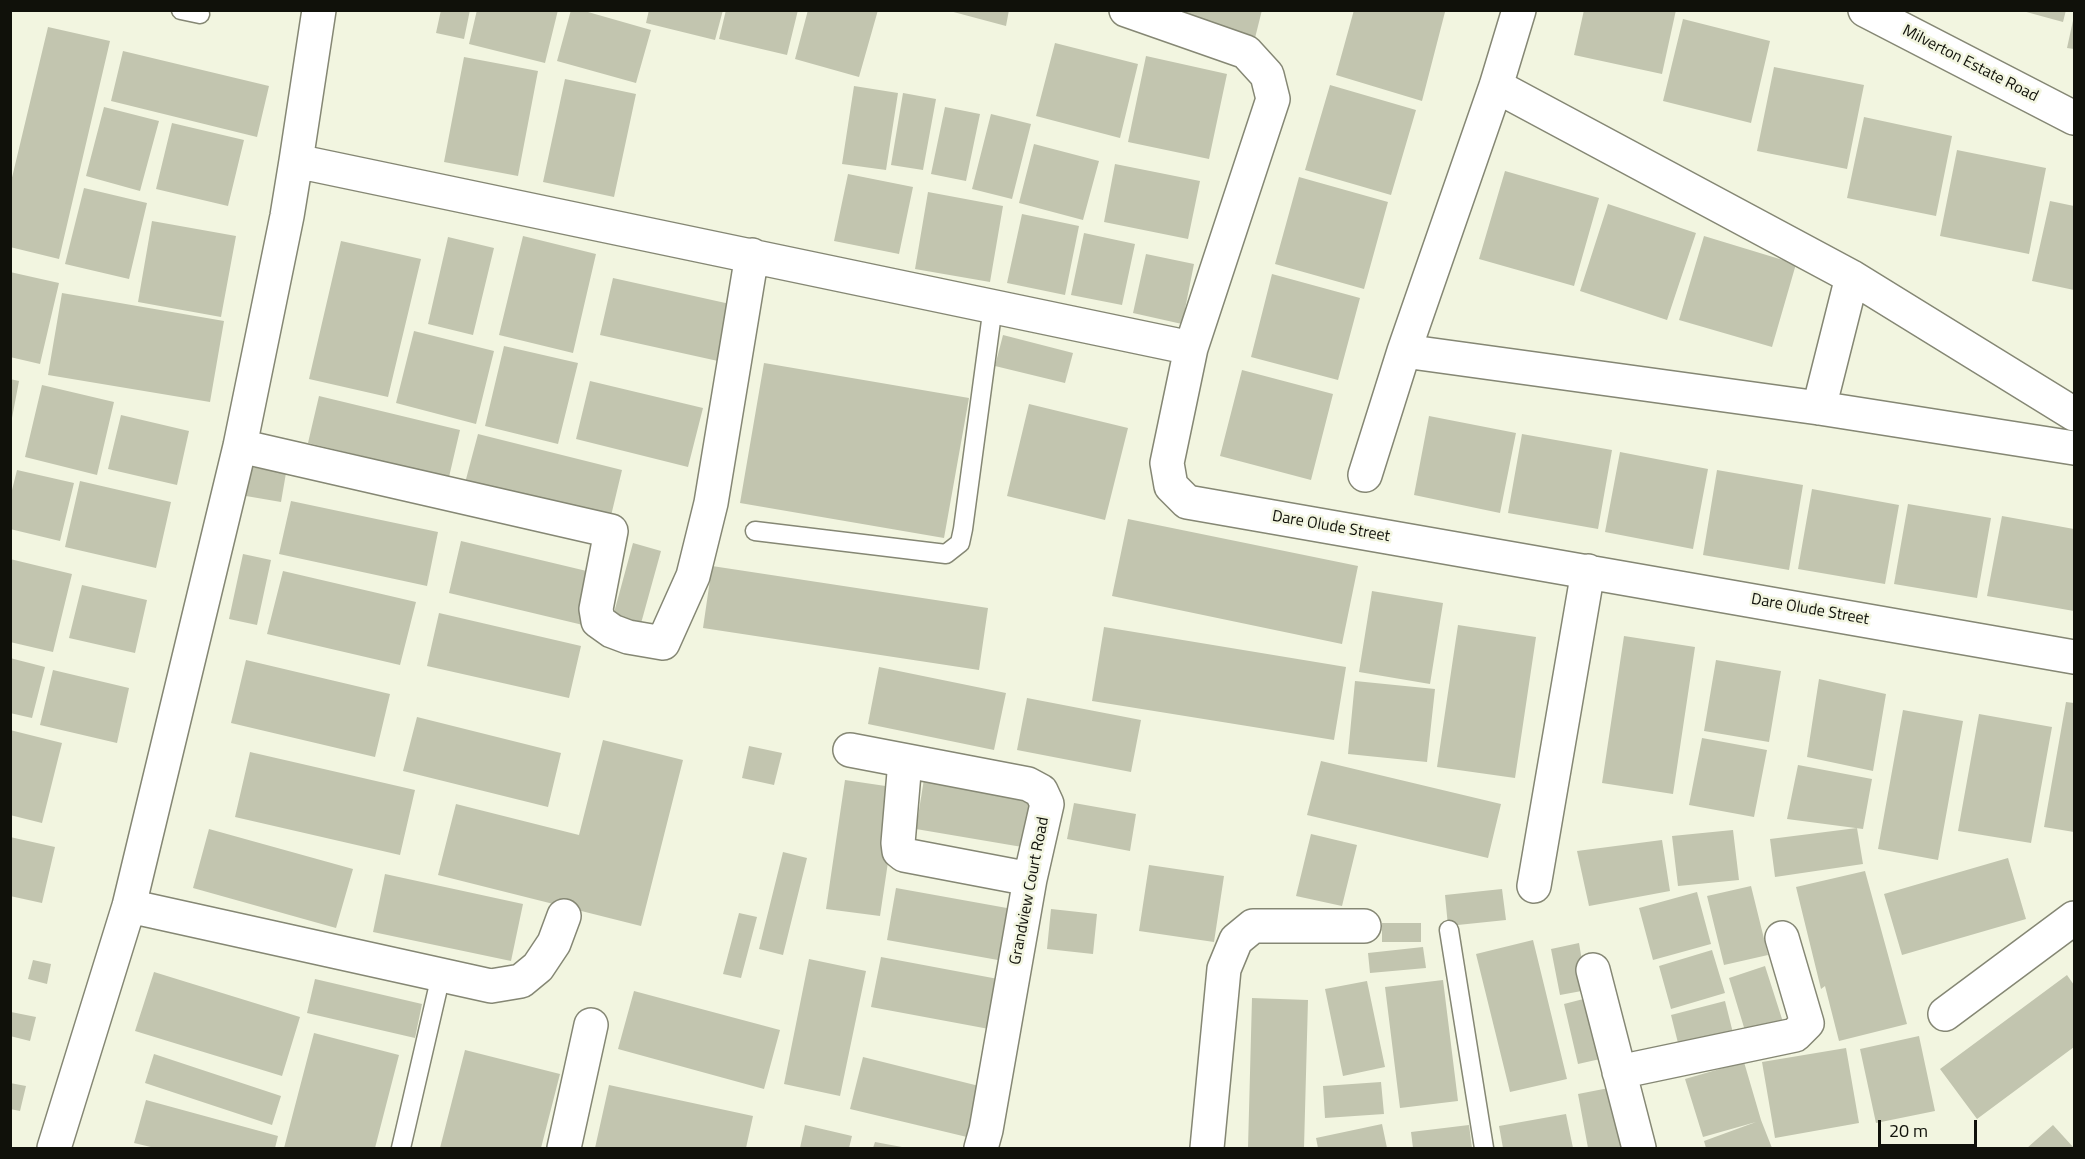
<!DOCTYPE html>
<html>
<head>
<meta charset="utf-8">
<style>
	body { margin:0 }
	#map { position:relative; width:2085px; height:1159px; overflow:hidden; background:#f2f5e0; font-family:"Titillium Web",sans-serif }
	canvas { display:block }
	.frame { position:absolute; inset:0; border:12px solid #10110a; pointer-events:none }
	.scale { position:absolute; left:1878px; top:1120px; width:99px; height:27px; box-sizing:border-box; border:3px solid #10110a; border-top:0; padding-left:8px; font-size:18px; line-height:21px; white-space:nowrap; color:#10110a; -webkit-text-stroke:4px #f2f5e0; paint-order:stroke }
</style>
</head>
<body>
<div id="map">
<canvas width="2085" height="1159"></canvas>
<div class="frame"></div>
<div class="scale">20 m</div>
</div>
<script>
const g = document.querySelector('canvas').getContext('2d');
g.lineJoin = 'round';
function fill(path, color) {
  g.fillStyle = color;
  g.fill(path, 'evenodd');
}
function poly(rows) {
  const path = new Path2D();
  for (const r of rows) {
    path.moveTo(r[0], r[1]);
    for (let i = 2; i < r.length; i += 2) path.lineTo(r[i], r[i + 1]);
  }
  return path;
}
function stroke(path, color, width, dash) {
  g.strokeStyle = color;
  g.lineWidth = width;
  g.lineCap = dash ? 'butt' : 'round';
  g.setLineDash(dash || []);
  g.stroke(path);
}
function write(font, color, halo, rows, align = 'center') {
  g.font = font + ' "Titillium Web",sans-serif';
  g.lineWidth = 5;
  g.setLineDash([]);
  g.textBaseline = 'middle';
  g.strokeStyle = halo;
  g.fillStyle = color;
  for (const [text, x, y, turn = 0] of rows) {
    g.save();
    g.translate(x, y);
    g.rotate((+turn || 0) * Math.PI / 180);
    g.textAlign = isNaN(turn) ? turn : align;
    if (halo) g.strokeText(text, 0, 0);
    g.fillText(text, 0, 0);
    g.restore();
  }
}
fill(poly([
	[441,10,470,10,464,39,436,33],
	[477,10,558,10,545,63,469,44],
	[571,10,581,10,651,30,636,83,557,61],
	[649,10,723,10,715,40,646,23],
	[726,10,798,10,787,55,719,39],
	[808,10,878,10,859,77,795,59],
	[946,10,1009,10,1006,26],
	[1173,10,1262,10,1255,38,1172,16],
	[1354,10,1445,12,1422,101,1336,75],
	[1584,10,1676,10,1662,74,1574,55],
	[2019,10,2066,10,2063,22],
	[2074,16,2074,49,2067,48],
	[1683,19,1770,41,1751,123,1663,101],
	[48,27,110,41,59,259,10,247,10,186],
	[1055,43,1138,64,1120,138,1036,116],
	[123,51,269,86,257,137,111,101],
	[1146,56,1227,74,1209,159,1128,142],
	[464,57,538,71,518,176,444,162],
	[1774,67,1864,85,1847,169,1757,151],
	[565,79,636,94,614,197,543,182],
	[1330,85,1416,110,1391,195,1305,170],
	[854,86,898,93,886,170,842,164],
	[903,93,936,99,923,170,891,165],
	[104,107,159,121,140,191,86,176],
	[945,107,980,114,966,181,931,174],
	[991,114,1031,124,1012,199,972,189],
	[1864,117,1952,136,1936,216,1847,198],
	[172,123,244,140,228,206,156,189],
	[1034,144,1099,161,1083,220,1019,203],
	[1957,150,2046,168,2029,254,1940,236],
	[1115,164,1200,181,1188,239,1104,222],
	[1505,171,1599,198,1574,286,1479,259],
	[848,174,913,187,899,254,834,241],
	[1299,177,1388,202,1364,289,1275,264],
	[84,188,147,203,129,279,65,264],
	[928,192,1003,206,990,282,915,269],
	[2050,201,2074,206,2074,290,2032,281],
	[1608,204,1696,233,1667,320,1580,291],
	[1022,214,1079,226,1065,295,1007,283],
	[152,221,236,236,221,317,138,302],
	[1084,233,1135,244,1122,305,1071,295],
	[523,236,596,254,573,353,499,335],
	[1704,236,1796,264,1772,347,1679,320],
	[448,237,494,248,473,335,428,324],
	[341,241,421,259,388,397,309,379],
	[1146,254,1194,264,1182,324,1133,313],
	[10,272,59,283,40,364,10,357],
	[1272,274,1360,298,1338,380,1251,357],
	[613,278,730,304,718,361,600,335],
	[62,293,224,321,210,402,48,375],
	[414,331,494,351,476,424,396,403],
	[1003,335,1073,353,1065,383,995,366],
	[504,346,578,363,558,444,485,426],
	[764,363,969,398,944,538,740,503],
	[1242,370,1333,394,1311,480,1220,456],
	[10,379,19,381,12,418,10,418],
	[590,381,703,408,688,467,576,439],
	[42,385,114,402,97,475,25,457],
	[319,396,460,430,449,477,308,443],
	[1029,404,1128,428,1105,520,1007,496],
	[121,415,189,431,177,485,108,469],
	[1429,416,1516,433,1500,513,1414,495],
	[478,434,622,470,610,520,465,483],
	[1522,434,1612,450,1598,529,1508,513],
	[1620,452,1708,469,1693,549,1605,532],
	[251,467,286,473,281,502,246,496],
	[17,470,74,483,60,541,10,529,10,498],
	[1717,470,1803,485,1789,570,1703,555],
	[80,481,171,502,156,568,65,547],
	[1812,489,1899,505,1885,584,1798,569],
	[291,501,438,532,427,586,279,554],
	[1908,504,1991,518,1977,598,1894,584],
	[2002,516,2074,529,2074,611,1987,596],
	[1128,519,1358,566,1342,644,1112,596],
	[461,541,595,573,583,625,449,593],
	[633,543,661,551,640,627,612,620],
	[243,554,271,560,257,625,229,619],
	[10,559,72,574,53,652,10,642],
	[712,566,988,608,979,670,703,628],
	[283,571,416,602,400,665,267,634],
	[82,585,147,600,135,653,69,638],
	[1372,591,1443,603,1430,684,1359,672],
	[439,613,581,646,569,698,427,666],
	[1458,625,1536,637,1515,778,1437,767],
	[1104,627,1346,667,1334,740,1092,701],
	[1624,636,1695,647,1673,794,1602,783],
	[10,658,45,667,32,718,10,713],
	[246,660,390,694,375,757,231,723],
	[1716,660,1781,671,1769,742,1704,731],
	[879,667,1006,693,994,750,868,724],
	[53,670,129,688,117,743,40,725],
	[1819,679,1886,694,1873,771,1807,757],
	[1355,681,1435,689,1427,762,1348,754],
	[1027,698,1141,720,1131,772,1017,750],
	[2066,702,2074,703,2074,832,2044,827],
	[1903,710,1963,721,1938,860,1878,849],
	[1979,714,2052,727,2031,843,1958,831],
	[417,717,561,753,548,807,403,771],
	[10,730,62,743,42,823,10,815],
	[1702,738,1767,750,1754,817,1689,805],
	[603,740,683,760,641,926,438,875,456,804,579,835],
	[749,746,782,753,774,785,742,778],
	[250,752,415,790,400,855,235,817],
	[1321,761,1501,804,1488,858,1307,815],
	[1798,765,1872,779,1863,829,1787,819],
	[924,779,1036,799,1028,848,916,829],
	[845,780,899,788,880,916,826,909],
	[1074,803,1136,814,1130,851,1067,839],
	[1857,828,1863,864,1775,877,1770,839],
	[209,829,353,869,336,928,193,888],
	[1733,830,1739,880,1678,886,1672,836],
	[1311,834,1357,845,1342,906,1296,896],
	[10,837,55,847,42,903,10,896],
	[1662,840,1670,891,1589,906,1577,851],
	[783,852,807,858,783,955,759,949],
	[2008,858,2026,919,1902,955,1884,894],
	[1149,865,1224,876,1214,942,1139,931],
	[1865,871,1907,1024,1839,1041,1825,986,1821,989,1796,887],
	[385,874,523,904,511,961,373,932],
	[1751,886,1768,955,1724,965,1707,896],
	[896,888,1018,910,1009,962,887,940],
	[1502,889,1506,920,1448,926,1445,895],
	[1697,892,1711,944,1653,960,1639,908],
	[1051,909,1097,914,1093,954,1047,949],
	[739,913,757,917,741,978,723,974],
	[1382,923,1421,923,1421,942,1382,942],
	[1533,940,1567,1079,1510,1092,1476,954],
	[1579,943,1587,990,1560,995,1551,949],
	[1423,947,1426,968,1370,973,1368,953],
	[1712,950,1725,993,1671,1009,1659,966],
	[881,957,998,979,989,1029,871,1007],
	[809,959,866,971,840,1096,784,1084],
	[33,960,51,964,47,984,28,979],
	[1765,966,1783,1022,1746,1034,1729,978],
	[154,972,300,1017,282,1076,135,1031],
	[2067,975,2074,985,2074,1047,1977,1119,1940,1069],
	[315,979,422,1004,415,1038,307,1013],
	[1443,980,1458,1101,1400,1108,1385,987],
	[1367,981,1385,1067,1343,1076,1325,989],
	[634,991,780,1030,764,1089,618,1049],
	[1595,996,1609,1057,1578,1064,1564,1004],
	[1252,998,1308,1000,1304,1148,1248,1148],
	[1725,1001,1735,1041,1681,1055,1671,1015],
	[11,1012,36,1017,30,1041,10,1036],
	[314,1033,399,1055,375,1148,284,1148],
	[1919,1036,1935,1111,1876,1123,1860,1049],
	[1846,1048,1859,1123,1775,1138,1762,1062],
	[465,1050,560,1074,541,1148,440,1148],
	[154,1054,281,1096,272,1125,145,1083],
	[863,1057,979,1086,967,1137,850,1109],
	[1744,1062,1761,1120,1772,1148,1706,1148,1704,1141,1756,1122,1703,1137,1685,1079],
	[1381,1082,1384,1114,1325,1118,1323,1086],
	[10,1083,26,1086,20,1111,10,1109],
	[609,1085,753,1116,746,1148,595,1148],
	[1619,1086,1624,1148,1588,1148,1578,1094],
	[146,1100,278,1136,275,1148,155,1148,134,1143],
	[1566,1114,1573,1148,1503,1148,1499,1126],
	[1382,1124,1387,1148,1318,1148,1316,1138],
	[805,1125,852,1136,849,1148,800,1148],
	[1469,1125,1472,1148,1413,1148,1411,1132],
	[2053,1125,2074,1148,2027,1148],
	[875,1142,902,1147,902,1148,873,1148]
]), '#c2c5af');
const service = poly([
	[181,10,200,14],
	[755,531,946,554,960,543,963,529,993,306],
	[1449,930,1484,1148],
	[401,1148,441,975]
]);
const minor = poly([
	[1126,10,1246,52,1267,75,1273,99,1191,348,1167,463,1171,486,1187,502,2074,657],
	[1865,10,2074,118],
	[1496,86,1852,277,2074,414],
	[296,161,319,10],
	[1404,351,1819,408,2074,448],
	[1819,408,1852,277],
	[240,446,611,531,596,609,598,621,612,631,628,637,663,643,693,576,711,503,752,255],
	[1365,475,1404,351,1496,86,1519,10],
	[850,750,1028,784,1041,791,1047,804,1030,879,986,1130,981,1148],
	[905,761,898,843,899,851,904,855,1030,879],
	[1534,886,1588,571],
	[129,906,491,986,521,981,538,967,554,943,564,916],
	[1593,970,1639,1148],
	[1945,1014,2074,918],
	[1619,1072,1795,1035,1807,1023,1782,938],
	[54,1148,129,906,240,446,287,216,296,161,1191,348],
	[564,1148,591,1025],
	[1207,1148,1224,969,1236,940,1253,926,1364,926]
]);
stroke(service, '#858774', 21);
stroke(minor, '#858774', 36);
stroke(service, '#fff', 18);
stroke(minor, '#fff', 33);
write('16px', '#10110a', '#f2f5e0', [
	["Milverton Estate Road",1970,64,27],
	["Dare Olude Street",1331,527,10],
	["Dare Olude Street",1810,610,10],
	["Grandview Court Road",1030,891,-79]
]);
</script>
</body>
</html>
